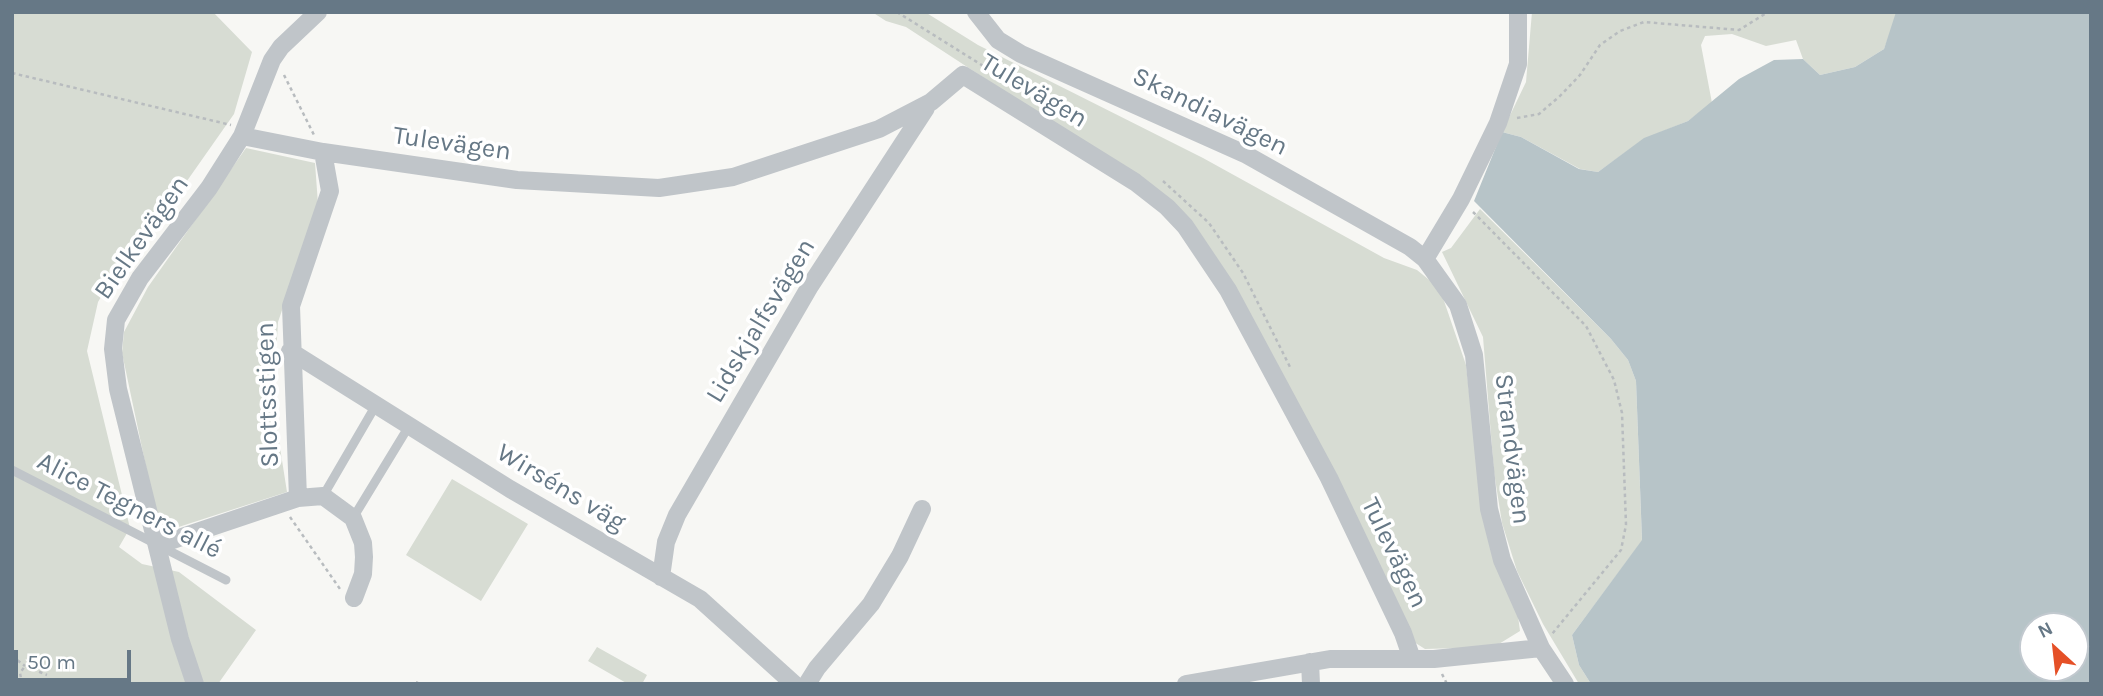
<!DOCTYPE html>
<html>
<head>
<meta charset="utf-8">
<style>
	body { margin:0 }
	#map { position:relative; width:2103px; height:696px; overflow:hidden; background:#f7f7f4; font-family:Karla,sans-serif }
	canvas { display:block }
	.frame { position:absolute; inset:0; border:14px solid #667886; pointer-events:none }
	.north { position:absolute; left:2019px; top:612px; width:70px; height:70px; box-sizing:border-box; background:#fff; border:2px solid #c2c9cf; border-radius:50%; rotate:333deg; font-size:19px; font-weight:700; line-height:28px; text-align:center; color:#667886 }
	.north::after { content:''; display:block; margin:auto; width:24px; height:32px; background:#e55027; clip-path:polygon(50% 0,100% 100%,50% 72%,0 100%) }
	.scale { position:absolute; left:14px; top:650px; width:117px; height:32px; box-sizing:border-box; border:4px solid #667886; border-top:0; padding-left:9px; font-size:21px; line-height:24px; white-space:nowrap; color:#667886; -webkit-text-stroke:5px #fff; paint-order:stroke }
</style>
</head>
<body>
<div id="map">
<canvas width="2103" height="696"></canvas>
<div class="frame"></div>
<div class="north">N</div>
<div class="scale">50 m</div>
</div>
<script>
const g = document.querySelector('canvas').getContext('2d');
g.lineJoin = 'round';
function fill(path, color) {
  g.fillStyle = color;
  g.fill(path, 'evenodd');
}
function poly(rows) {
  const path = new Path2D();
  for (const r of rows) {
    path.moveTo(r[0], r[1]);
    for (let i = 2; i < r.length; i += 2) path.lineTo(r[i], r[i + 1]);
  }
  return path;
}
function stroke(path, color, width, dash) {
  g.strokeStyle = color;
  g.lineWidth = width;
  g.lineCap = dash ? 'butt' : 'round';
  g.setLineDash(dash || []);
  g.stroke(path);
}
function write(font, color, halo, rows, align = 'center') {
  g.font = font + ' Karla,sans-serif';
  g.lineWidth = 7;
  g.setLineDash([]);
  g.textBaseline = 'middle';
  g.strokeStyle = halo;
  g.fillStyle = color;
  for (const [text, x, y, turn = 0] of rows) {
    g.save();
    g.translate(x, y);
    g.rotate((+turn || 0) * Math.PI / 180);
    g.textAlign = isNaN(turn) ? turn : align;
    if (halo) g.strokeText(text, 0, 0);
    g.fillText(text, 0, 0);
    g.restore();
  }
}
fill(poly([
	[12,12,213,12,252,52,234,114,168,208,122,262,98,302,87,351,130,528,119,547,142,564,179,572,256,630,218,684,12,684],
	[872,12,925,12,978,45,1203,158,1384,258,1417,270,1433,283,1443,298,1466,365,1484,524,1518,616,1520,631,1494,647,1425,649,1414,642,1228,277,1116,164,906,27,886,21],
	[1532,12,1896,12,1896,17,1884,49,1855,67,1820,75,1803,59,1796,40,1766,46,1732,34,1705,36,1701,45,1712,103,1688,121,1644,139,1598,172,1580,169,1521,137,1502,132,1526,82],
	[246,148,315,163,318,204,278,322,273,403,287,492,160,533,122,353,124,332,148,287],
	[1480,209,1611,339,1628,360,1636,381,1642,541,1572,635,1579,665,1591,684,1579,684,1543,624,1517,571,1502,523,1494,472,1483,337,1442,252,1451,248],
	[452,479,528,524,481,601,406,555],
	[597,647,647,675,642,684,628,684,588,661]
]), '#d7dcd3');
fill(poly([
	[1896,12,2091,12,2091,684,1591,684,1579,665,1572,635,1642,540,1636,381,1628,360,1611,339,1474,201,1502,132,1521,137,1579,169,1598,172,1644,138,1688,121,1739,79,1774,60,1803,59,1820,75,1855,67,1884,49],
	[2033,626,2075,626,2075,668,2033,668]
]), '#b7c4c8');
stroke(poly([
	[897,12,1028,94],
	[12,73,231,125],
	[284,75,314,135],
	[1517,118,1539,114,1560,96,1580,75,1600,45,1620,31,1644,22,1739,30,1768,12],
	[1163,181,1209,223,1243,273,1290,367],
	[1473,212,1586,326,1614,380,1622,413,1626,525,1621,550,1552,634],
	[290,517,340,589],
	[12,656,25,666],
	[1442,674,1447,684],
	[416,682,420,684],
	[22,684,20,673,25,666,47,675]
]), '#b8bcbf', 2.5, [3.5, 3.5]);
stroke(poly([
	[12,470,226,580],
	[323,496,376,405],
	[353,518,409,426]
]), '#c0c5c9', 9);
stroke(poly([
	[976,12,998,40,1021,54,1245,154,1410,247,1425,259,1458,305,1474,355,1489,509,1502,560,1541,648,1565,684],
	[242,136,323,152,517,180,659,188,733,177,879,129,931,102,963,75,1135,182,1167,207,1185,226,1228,290,1329,478,1403,633,1412,659],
	[323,152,330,191,291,306,298,498,323,496,353,518,363,543,364,557,363,574,354,598],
	[1425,259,1461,199,1498,123,1518,64,1518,12],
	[290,351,510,489,700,599,794,684],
	[158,545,298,498],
	[661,577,666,542,677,515,810,286,926,108],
	[1310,662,1311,684],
	[195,684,180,639,118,389,113,349,116,320,140,278,209,188,242,136,272,60,281,47,318,12],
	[807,684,817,668,871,604,900,556,922,509],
	[1186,684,1330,659,1434,659,1541,648]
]), '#c0c5c9', 18);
write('26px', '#667886', '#fff', [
	["Tulevägen",1034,91,31],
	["Skandiavägen",1210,112,26],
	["Tulevägen",452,144,8],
	["Bielkevägen",142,238,-55],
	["Lidskjalfsvägen",761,321,-59],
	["Slottsstigen",268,395,-92],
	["Strandvägen",1512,449,83],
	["Wirséns väg",561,488,31],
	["Alice Tegners allé",129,506,27],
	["Tulevägen",1394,553,64]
]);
</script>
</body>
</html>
